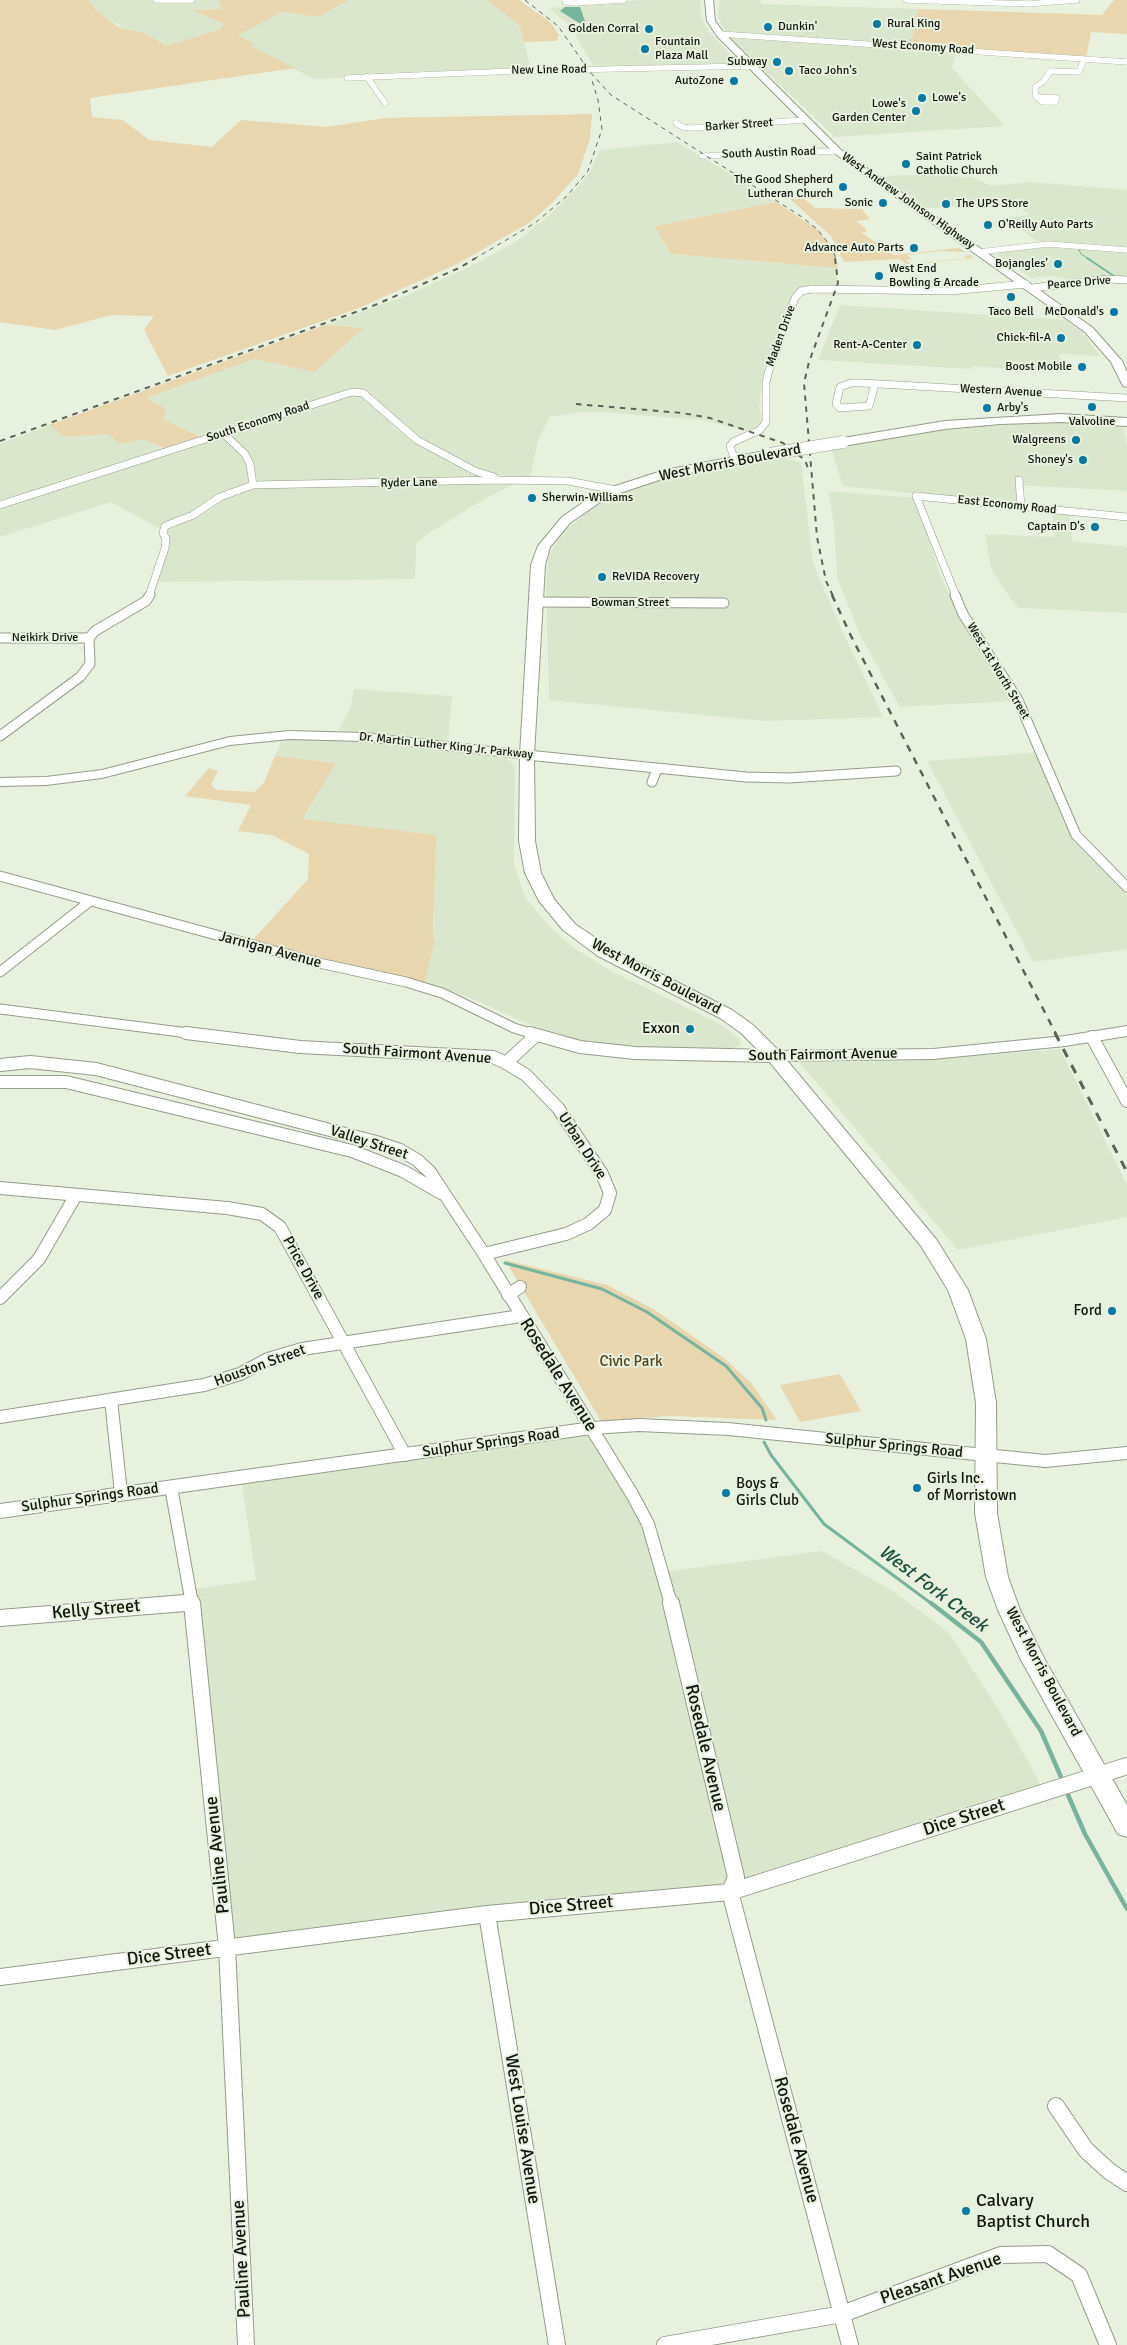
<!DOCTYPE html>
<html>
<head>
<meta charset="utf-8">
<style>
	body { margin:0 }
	canvas { display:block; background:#e8f1de }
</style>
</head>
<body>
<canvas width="1127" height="2345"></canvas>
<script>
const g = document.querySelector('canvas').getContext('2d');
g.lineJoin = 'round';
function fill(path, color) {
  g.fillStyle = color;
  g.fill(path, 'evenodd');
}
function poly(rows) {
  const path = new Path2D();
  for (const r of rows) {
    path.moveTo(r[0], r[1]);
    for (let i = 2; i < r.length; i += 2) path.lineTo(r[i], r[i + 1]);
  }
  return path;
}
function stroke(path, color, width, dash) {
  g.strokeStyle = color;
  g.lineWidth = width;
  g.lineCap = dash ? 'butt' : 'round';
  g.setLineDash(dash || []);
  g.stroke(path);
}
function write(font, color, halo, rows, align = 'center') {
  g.font = font + ' Signika,sans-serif';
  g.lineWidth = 4;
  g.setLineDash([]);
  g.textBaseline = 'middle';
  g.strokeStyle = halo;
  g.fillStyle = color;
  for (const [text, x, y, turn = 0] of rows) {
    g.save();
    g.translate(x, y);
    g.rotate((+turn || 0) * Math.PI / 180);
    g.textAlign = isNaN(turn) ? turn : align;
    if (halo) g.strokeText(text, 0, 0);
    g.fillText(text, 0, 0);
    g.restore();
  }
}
fill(poly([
	[88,0,219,0,222,9,194,10,224,24,221,29,166,46,145,33,120,28,120,25,102,16],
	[349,0,487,0,520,26,531,70,314,79,249,46,237,35,282,12,319,17],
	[640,0,700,0,701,16,709,32,742,67,600,68,593,65,570,26,549,8],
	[720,0,760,0,762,4,918,9,913,36,957,50,952,68,1005,126,835,137,726,34,718,16],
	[677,142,776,202,654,226,671,254,838,268,836,289,801,291,773,355,766,355,759,407,762,419,756,427,746,431,703,420,600,412,580,412,549,417,538,441,530,476,488,497,427,534,416,544,415,579,159,582,157,576,166,543,160,538,162,530,111,502,0,537,0,444,49,425,65,437,108,434,120,444,143,439,166,449,202,437,162,419,146,398,254,359,314,372,363,328,325,325,405,296,471,266,514,243,545,219,573,192,590,172,600,150],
	[901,175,971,177,992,186,1029,182,1127,190,1127,250,1040,243,1004,218,1030,215,1017,205,924,208,880,177],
	[1050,245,1127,252,1127,280,1081,282,1052,276,1031,278,993,252],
	[840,305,1065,320,1082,332,1100,356,1058,354,1069,373,973,366,972,369,818,360],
	[1055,422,1118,424,1123,427,1127,446,1127,491,1017,485,1020,505,843,486,832,452,833,448,938,430,996,423],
	[777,457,801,462,813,563,840,626,883,717,765,721,549,700,546,582,549,556,561,534,592,508,638,486,700,470],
	[828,491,916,498,940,575,964,624,1012,701,900,707,861,637,837,577,834,523],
	[1052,512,1070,514,1072,541,1127,547,1127,613,1019,608,1008,595,991,569,985,534,1054,537],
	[354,689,452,696,448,742,338,730,350,709],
	[299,738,338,738,451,750,451,751,508,759,513,764,515,771,514,864,525,897,549,926,571,946,611,971,720,1024,741,1040,740,1046,722,1050,624,1047,575,1039,531,1025,473,999,425,982,434,944,433,891,301,819,336,763,275,756,282,739],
	[1042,752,1076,835,1127,887,1127,949,1033,962,927,761],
	[1060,1049,1127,1185,1127,1217,958,1250,799,1062,912,1061],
	[592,1428,632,1494,662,1572,822,1551,891,1590,943,1628,951,1636,1002,1715,1039,1781,1038,1795,730,1892,227,1947,190,1590,256,1580,241,1477]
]), '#dae7cd');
fill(poly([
	[0,0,88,0,98,12,120,28,145,33,166,46,221,29,224,24,192,10,222,9,219,0,349,0,319,17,282,12,238,35,255,45,250,46,295,68,90,98,92,117,123,120,149,140,212,147,241,120,326,127,386,118,592,114,590,139,578,174,552,203,529,223,457,264,359,308,168,376,144,330,154,316,111,315,55,330,0,322],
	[487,0,519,0,550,22,559,35,556,41,524,42,520,26],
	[1114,0,1127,0,1127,34,1091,32,1086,59,906,46,913,36,918,9,1102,15],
	[790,199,804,199,815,208,862,209,870,219,856,221,866,229,866,232,861,232,893,255,959,248,965,252,940,251,907,255,912,259,906,260,911,264,967,258,964,256,970,255,973,258,908,265,899,259,844,262,831,236],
	[776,202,817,229,833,249,838,268,671,254,654,226],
	[325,325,364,328,314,372,254,359,146,398,166,409,163,419,203,438,166,449,143,439,120,444,108,434,65,437,49,425],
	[275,756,336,763,302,819,436,835,433,923,434,944,425,982,320,959,252,941,308,879,309,854,272,835,238,831,251,805,185,796,209,768,218,771,211,784,216,790,254,792,264,783],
	[505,1260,607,1285,655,1310,724,1358,751,1383,777,1420,669,1416,601,1421],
	[840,1374,861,1411,800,1422,780,1385]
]), '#e7d6ae');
fill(poly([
	[565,7,580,7,586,24,579,23,560,11]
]), '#76b49d');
stroke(poly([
	[1078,248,1081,254,1089,259]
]), '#76b49d', 1);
stroke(poly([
	[1087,258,1114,276]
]), '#76b49d', 2);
stroke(poly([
	[505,1263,602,1289,647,1312,726,1366,762,1408,766,1420],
	[764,1442,771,1455,824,1524,932,1604]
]), '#76b49d', 3);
stroke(poly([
	[931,1603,981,1642,1041,1731,1061,1777],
	[1068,1795,1085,1834,1127,1909]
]), '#76b49d', 4.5);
const streetFar4 = poly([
	[156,0,192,0],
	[565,0,565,2,575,3,624,0],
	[906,0,1028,4,1077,0],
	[720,34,1127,62],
	[367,77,385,103],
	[347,78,516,71,752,66],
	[1036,97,1057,98,1055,102,1042,102,1036,97],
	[1036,97,1035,87,1044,81,1050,71,1079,72,1084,59],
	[676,123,682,127,692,128,804,120],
	[702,156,837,151],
	[979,252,1048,244,1127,250]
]);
const streetFar3 = poly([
	[1032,288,1107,279,1127,280],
	[875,384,869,406,840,408,836,404,840,387,851,383,862,383,1127,398],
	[224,434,245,454,250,464,253,485],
	[740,459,733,455,730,446,733,442,760,430,766,422,766,382,771,362,795,298,801,291,812,289,951,291,1026,284],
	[1019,480,1021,507],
	[0,505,352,392,363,393,417,440,475,471,494,477],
	[149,596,165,548,166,539,163,533,165,526,193,515,220,497,253,485,498,480,568,481,616,490],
	[956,596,916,496,1127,517]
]);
const streetFar2 = poly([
	[955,595,963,614,1018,700,1076,835,1127,887],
	[536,602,724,603],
	[0,638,89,638],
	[0,736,80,677,90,664,89,638,95,631,146,601,150,595],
	[527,755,746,777,789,778,896,771],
	[652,782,657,769],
	[0,876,319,963,406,982,442,993,514,1028,534,1034],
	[0,972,89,902],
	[0,1009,196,1034]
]);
const streetFar1 = poly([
	[186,1033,300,1047,493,1057,506,1063,535,1036],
	[530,1033,580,1047,635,1053,774,1056],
	[1092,1037,1127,1101],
	[0,1065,30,1062,96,1069,376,1142,400,1150,417,1160,430,1172,484,1254,632,1494,648,1524,671,1604],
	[0,1082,66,1082,352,1151,403,1171,441,1193],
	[0,1188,227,1208,262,1214,280,1227,405,1455],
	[484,1254,566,1234,588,1224,605,1210,610,1193,602,1174,558,1108,526,1075,506,1063],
	[508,1295,520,1287],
	[0,1298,39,1259,76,1195],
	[111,1400,121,1493],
	[0,1417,204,1385,240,1374,268,1359,302,1349,521,1316],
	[985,1455,1045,1461,1127,1453],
	[171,1487,192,1604],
	[170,1604,192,1602]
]);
const street = poly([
	[192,1603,227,1947,246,2345],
	[671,1603,736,1877,730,1892,850,2345],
	[0,1618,185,1603],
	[487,1914,557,2345],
	[0,1977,487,1914,730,1892,1127,1766],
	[1056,2106,1086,2150,1109,2171,1127,2183],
	[665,2345,842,2314,1001,2255,1048,2254,1079,2275,1108,2345]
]);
const secondary = poly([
	[289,731,364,733,527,751,533,755,527,759,364,741,289,739,230,745,102,778,46,785,0,786,0,778,46,777,102,770,230,737,289,731],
	[1127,1026,1127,1036,1065,1046,933,1059,774,1061,766,1056,774,1051,933,1049,1065,1036,1127,1026],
	[639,1419,728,1423,985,1449,992,1451,994,1455,992,1459,985,1461,728,1435,639,1431,592,1434,0,1518,0,1504,592,1422,639,1419]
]);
const primary = poly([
	[705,0,713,0,715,21,723,32,840,149,1093,328,1122,361,1127,372,1127,387,1123,386,1111,362,1085,332,834,153,717,36,707,21,705,0],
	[1061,414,1127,418,1127,426,1061,422,1000,424,945,429,843,446,837,442,843,438,945,421,1061,414],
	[770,450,776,454,774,457,668,477,620,493,599,503,570,523,550,547,545,565,534,755,535,841,541,873,554,899,575,924,610,948,732,1010,753,1025,780,1052,936,1239,968,1290,986,1339,996,1403,997,1513,1008,1577,1020,1610,1045,1660,1127,1805,1127,1837,1118,1834,1021,1660,998,1610,986,1577,975,1513,976,1403,966,1339,948,1290,921,1246,768,1060,741,1033,720,1018,598,956,563,930,539,901,525,873,519,841,520,755,531,565,538,546,562,517,591,497,612,487,665,470,770,450]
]);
stroke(streetFar4, '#949c8a', 6);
stroke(streetFar3, '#949c8a', 8);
stroke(streetFar2, '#949c8a', 11);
stroke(streetFar1, '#949c8a', 14);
stroke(street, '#949c8a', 18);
stroke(secondary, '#949c8a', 2);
stroke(primary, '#949c8a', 2);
stroke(streetFar4, '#fff', 5.5);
stroke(streetFar3, '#fff', 7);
stroke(streetFar2, '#fff', 9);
stroke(streetFar1, '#fff', 12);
stroke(street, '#fff', 16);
fill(secondary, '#fff');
fill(primary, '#fff');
stroke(poly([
	[525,0,558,26,590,72,611,95,802,217,817,229,833,249,836,259],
	[474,259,535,223,567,196,588,171,602,129,598,100,591,77]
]), '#5d6257', 1, [4.5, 4.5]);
stroke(poly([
	[576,404,682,413,710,418,783,443,805,460,809,471],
	[0,441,375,305,459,268,476,258],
	[833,596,826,581,817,537,804,383,809,362,838,283,835,258]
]), '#5d6257', 2, [5.5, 5.5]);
stroke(poly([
	[832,595,851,636,1056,1034]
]), '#5d6257', 2.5, [7, 7]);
stroke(poly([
	[1055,1033,1127,1172]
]), '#5d6257', 3, [9, 9]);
const primaryBridge = poly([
	[770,454,843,442]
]);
stroke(primaryBridge, '#949c8a', 13, []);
stroke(primaryBridge, '#fff', 12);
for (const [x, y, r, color] of [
	[877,24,5,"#007aa2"],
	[768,27,5,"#007aa2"],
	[649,29,5,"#007aa2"],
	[645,49,5,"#007aa2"],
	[777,62,5,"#007aa2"],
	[789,71,5,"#007aa2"],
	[734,81,5,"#007aa2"],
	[922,98,5,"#007aa2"],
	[916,111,5,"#007aa2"],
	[906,164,5,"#007aa2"],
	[843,187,5,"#007aa2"],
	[883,203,5,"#007aa2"],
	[946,204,5,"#007aa2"],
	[988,225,5,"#007aa2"],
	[914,248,5,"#007aa2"],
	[1058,264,5,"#007aa2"],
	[879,276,5,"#007aa2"],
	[1011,297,5,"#007aa2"],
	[1114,312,5,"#007aa2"],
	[1061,338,5,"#007aa2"],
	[917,345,5,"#007aa2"],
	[1082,367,5,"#007aa2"],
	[1092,407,5,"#007aa2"],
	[987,408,5,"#007aa2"],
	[1076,440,5,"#007aa2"],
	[1083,460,5,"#007aa2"],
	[532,498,5,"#007aa2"],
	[1095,527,5,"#007aa2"],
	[602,577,5,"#007aa2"],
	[690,1029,5,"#007aa2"],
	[1112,1311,5,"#007aa2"],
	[917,1488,5,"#007aa2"],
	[726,1493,5,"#007aa2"],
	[966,2211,5,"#007aa2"]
]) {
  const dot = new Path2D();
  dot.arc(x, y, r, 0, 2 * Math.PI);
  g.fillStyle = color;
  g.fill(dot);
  stroke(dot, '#e8f1de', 2);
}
write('12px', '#131610', '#e8f1de', [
	["Rural King",887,24,"left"],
	["Dunkin'",778,27,"left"],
	["Golden Corral",639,29],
	["Fountain",655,42,"left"],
	["Plaza Mall",655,56,"left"],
	["Subway",767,62],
	["Taco John's",799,71,"left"],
	["AutoZone",724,81],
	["Lowe's",932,98,"left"],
	["Lowe's",906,104],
	["Garden Center",906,118],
	["Saint Patrick",916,157,"left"],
	["Catholic Church",916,171,"left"],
	["The Good Shepherd",833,180],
	["Lutheran Church",833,194],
	["Sonic",873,203],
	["The UPS Store",956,204,"left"],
	["O'Reilly Auto Parts",998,225,"left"],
	["Advance Auto Parts",904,248],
	["Bojangles'",1048,264],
	["West End",889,269,"left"],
	["Bowling & Arcade",889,283,"left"],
	["Taco Bell",1011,312,"center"],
	["McDonald's",1104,312],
	["Chick-fil-A",1051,338],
	["Rent-A-Center",907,345],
	["Boost Mobile",1072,367],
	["Arby's",997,408,"left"],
	["Valvoline",1092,422,"center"],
	["Walgreens",1066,440],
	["Shoney's",1073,460],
	["Sherwin-Williams",542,498,"left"],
	["Captain D's",1085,527],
	["ReVIDA Recovery",612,577,"left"]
], 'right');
write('12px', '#131610', '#e8f1de', [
	["West Economy Road",923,47,4],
	["New Line Road",549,70,-1],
	["Barker Street",739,125,-4],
	["South Austin Road",769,153,-2],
	["West Andrew Johnson Highway",908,201,35],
	["Pearce Drive",1079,283,-5],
	["Maden Drive",781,336,-70],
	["Western Avenue",1001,391,3],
	["South Economy Road",258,422,-18],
	["Ryder Lane",409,483,-1],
	["East Economy Road",1007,505,6],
	["Bowman Street",630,603],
	["Neikirk Drive",45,638],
	["West 1st North Street",998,671,59],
	["Dr. Martin Luther King Jr. Parkway",446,746,6]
]);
write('15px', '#131610', '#e8f1de', [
	["West Morris Boulevard",730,463,-11],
	["Jarnigan Avenue",270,950,15],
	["West Morris Boulevard",656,977,28],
	["South Fairmont Avenue",417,1054,4],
	["South Fairmont Avenue",823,1055,-1],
	["Valley Street",369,1143,18],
	["Urban Drive",582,1146,57],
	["Price Drive",303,1268,61],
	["Houston Street",260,1366,-20],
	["Sulphur Springs Road",491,1443,-8],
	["Sulphur Springs Road",894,1446,6],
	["Sulphur Springs Road",90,1498,-8],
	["West Morris Boulevard",1043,1672,62]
]);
write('15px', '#131610', '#e8f1de', [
	["Exxon",680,1029],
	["Ford",1102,1311],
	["Girls Inc.",927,1479,"left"],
	["of Morristown",927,1496,"left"],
	["Boys &",736,1484,"left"],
	["Girls Club",736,1501,"left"]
], 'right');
write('15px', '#53431a', '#e8f1de', [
	["Civic Park",631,1362]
]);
write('18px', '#131610', '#e8f1de', [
	["Rosedale Avenue",558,1375,58],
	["Kelly Street",96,1610,-5],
	["Rosedale Avenue",705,1748,77],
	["Dice Street",964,1818,-18],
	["Pauline Avenue",218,1855,-96],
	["Dice Street",571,1906,-5],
	["Dice Street",169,1955,-7],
	["West Louise Avenue",522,2129,81],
	["Rosedale Avenue",796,2140,75],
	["Pauline Avenue",242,2259,-93],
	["Pleasant Avenue",941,2279,-19]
]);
write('18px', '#131610', '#e8f1de', [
	["Calvary",976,2201],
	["Baptist Church",976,2222]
], 'left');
write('italic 19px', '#1c503f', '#e8f1de', [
	["West Fork Creek",933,1589,37]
]);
</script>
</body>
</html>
